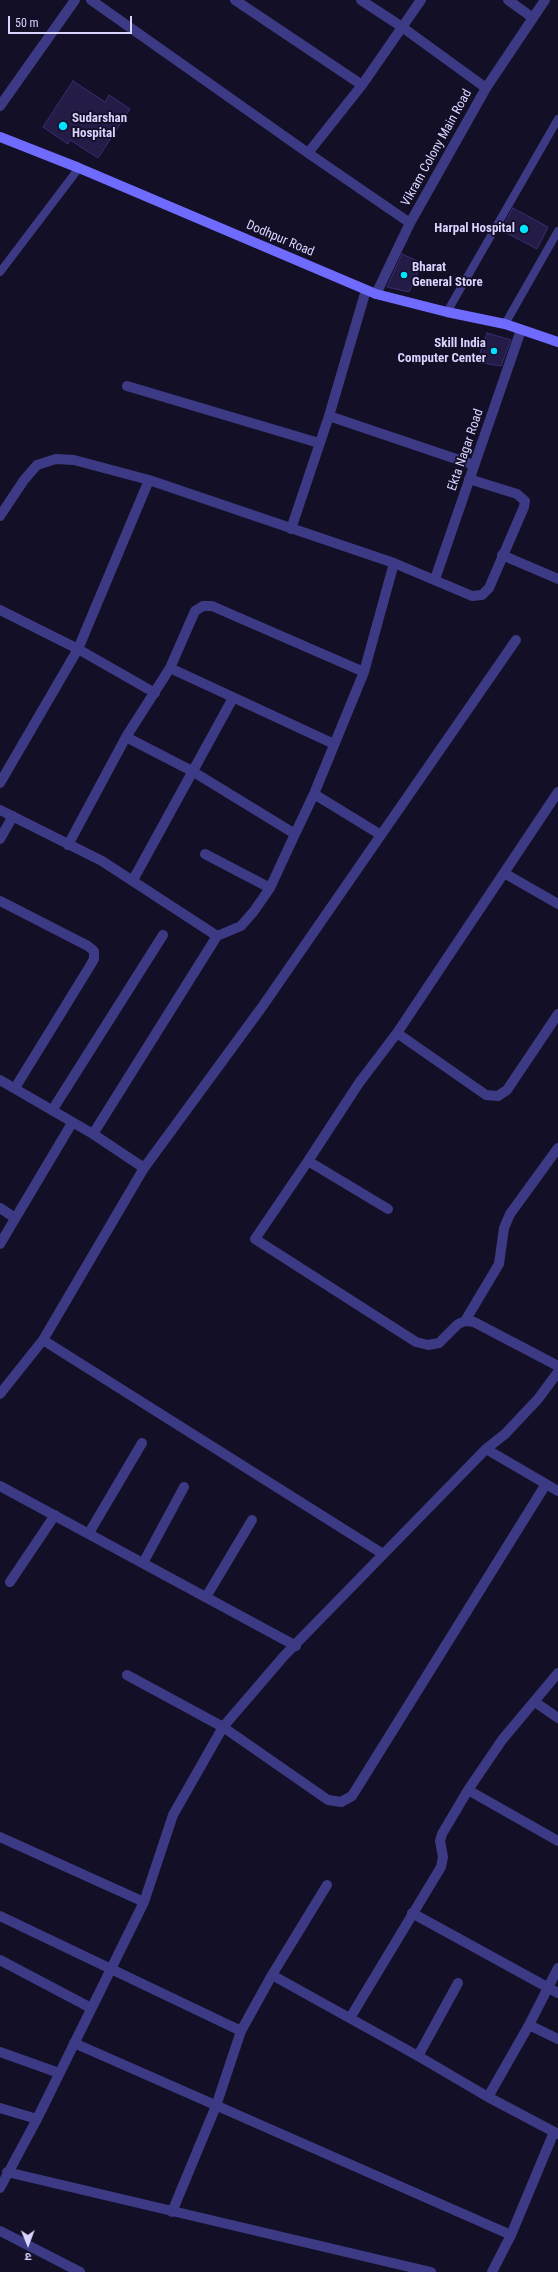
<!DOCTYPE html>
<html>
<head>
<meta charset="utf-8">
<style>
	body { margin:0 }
	#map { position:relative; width:558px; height:2272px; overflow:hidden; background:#130f26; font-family:"Roboto Condensed","Noto Sans Devanagari",sans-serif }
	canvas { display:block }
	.north { position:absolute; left:8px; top:2224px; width:40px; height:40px; -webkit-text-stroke:3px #130f26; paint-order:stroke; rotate:179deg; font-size:11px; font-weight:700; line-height:16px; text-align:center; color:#d9d4ff }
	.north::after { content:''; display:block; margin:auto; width:14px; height:18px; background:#d9d4ff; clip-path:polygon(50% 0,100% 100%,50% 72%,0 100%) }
	.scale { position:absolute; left:8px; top:16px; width:124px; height:18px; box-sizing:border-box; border:2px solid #d9d4ff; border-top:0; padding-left:5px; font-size:12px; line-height:14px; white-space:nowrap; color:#d9d4ff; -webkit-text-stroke:3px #130f26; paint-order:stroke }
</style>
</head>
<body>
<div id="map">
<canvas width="558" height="2272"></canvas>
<div class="north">उ</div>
<div class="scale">50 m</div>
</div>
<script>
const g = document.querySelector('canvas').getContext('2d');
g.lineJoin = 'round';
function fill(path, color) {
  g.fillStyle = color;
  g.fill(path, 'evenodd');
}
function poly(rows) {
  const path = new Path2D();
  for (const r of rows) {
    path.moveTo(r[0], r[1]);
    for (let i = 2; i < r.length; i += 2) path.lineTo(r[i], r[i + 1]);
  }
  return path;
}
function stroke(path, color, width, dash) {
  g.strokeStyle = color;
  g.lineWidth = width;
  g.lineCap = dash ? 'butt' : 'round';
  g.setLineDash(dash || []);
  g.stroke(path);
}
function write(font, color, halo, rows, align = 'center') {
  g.font = font + ' "Roboto Condensed",sans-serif';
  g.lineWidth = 3.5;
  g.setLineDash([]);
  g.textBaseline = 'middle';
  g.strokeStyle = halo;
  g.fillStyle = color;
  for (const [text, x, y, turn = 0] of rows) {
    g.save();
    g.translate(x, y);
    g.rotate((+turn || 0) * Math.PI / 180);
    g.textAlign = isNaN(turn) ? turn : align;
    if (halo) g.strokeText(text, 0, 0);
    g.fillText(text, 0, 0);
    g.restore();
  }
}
const building = poly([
	[73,81,105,102,109,95,130,109,98,158,70,140,68,144,43,127,73,81],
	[513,208,548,227,537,249,501,230,513,208],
	[402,254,422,263,409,292,387,287,402,254],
	[487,333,511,340,501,366,477,362,487,333]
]);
fill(building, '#241b47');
stroke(building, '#3b2d73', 1);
stroke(poly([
	[0,272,79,168],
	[447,312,558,119],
	[505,324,558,231]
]), '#3d3a85', 8);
stroke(poly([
	[91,0,308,153,410,223],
	[235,0,362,85],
	[361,0,402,27,486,88,410,223,376,294],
	[508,0,533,18],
	[486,88,545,0],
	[0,106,75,0],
	[308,153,362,85,421,0],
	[127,386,319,443],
	[329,416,474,465],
	[0,516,24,480,37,465,56,459,74,460,149,480,394,563,472,596,482,595,489,588,524,507,525,501,517,494,469,479],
	[291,529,329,416,366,290],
	[502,555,558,579],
	[435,579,521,330],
	[0,610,78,649,155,693],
	[170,668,334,744],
	[126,737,170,668,195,611,203,606,212,606,364,672],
	[0,783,78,649,149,480],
	[314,794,364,672,394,563],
	[0,810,102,861,217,936,241,926,254,911,270,888,295,834],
	[0,839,13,816],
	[68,845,126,737,192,771,295,834,314,794,381,835,516,640],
	[205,854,270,888],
	[504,873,558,904],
	[133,880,233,698],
	[0,901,88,946,94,951,94,959,90,966,15,1088],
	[397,1033,486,1095,498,1096,507,1090,558,1014],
	[0,1080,93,1134,144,1168,262,1007,381,835],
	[53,1109,163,935],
	[93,1134,217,936],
	[308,1161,359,1083,397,1033,558,792],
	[0,1208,15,1218],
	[388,1209,308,1161,255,1239,416,1342,428,1345,439,1343,458,1324,465,1321,474,1322,558,1366],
	[0,1244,72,1123],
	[465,1321,499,1264,504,1228,510,1214,558,1148],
	[43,1340,383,1554],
	[0,1394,43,1340,144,1168],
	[486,1449,558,1491],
	[0,1486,296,1646],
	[89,1533,142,1443],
	[143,1563,184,1487],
	[10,1582,55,1515],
	[206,1597,252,1520],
	[127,1675,223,1727,328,1800,341,1802,352,1796,546,1484],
	[535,1702,558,1718],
	[468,1790,558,1841],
	[0,1837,144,1902],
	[412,1913,558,1993],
	[0,1916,241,2031,272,1975,418,2056,488,2097,558,2134],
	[0,1960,91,2008],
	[272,1975,327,1885],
	[350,2018,441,1867,443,1857,440,1841,442,1834,468,1790,502,1740,558,1673],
	[529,2025,558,1968],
	[74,2043,511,2235],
	[0,2052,59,2073],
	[418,2056,458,1983],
	[488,2097,529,2025,558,2039],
	[0,2108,37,2119],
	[7,2172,431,2272],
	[0,2188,37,2119,144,1902,173,1815,223,1727,284,1656,486,1449,505,1434,538,1399,558,1372],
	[172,2212,216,2106,241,2031],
	[0,2231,80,2272],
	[492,2272,511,2235,554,2132]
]), '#3d3a85', 10);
stroke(poly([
	[0,137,79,168,376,294,447,312,505,324,558,342]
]), '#6f6bff', 10);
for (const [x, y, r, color] of [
	[63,126,5,"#00e5ff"],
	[524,229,5,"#00e5ff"],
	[404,275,4,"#00e5ff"],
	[494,351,4,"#00e5ff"]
]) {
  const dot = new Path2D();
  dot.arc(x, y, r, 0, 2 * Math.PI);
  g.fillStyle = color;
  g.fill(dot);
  stroke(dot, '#130f26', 1.5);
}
write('bold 13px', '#d9d4ff', '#130f26', [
	["Sudarshan",72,119],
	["Hospital",72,134],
	["Harpal Hospital",515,229,"right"],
	["Bharat",412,268],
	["General Store",412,283],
	["Skill India",486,344,"right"],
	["Computer Center",486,359,"right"]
], 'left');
write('13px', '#d9d4ff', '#130f26', [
	["Vikram Colony Main Road",437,148,-61],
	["Dodhpur Road",280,239,23],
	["Ekta Nagar Road",466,450,-71]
]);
</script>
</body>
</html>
